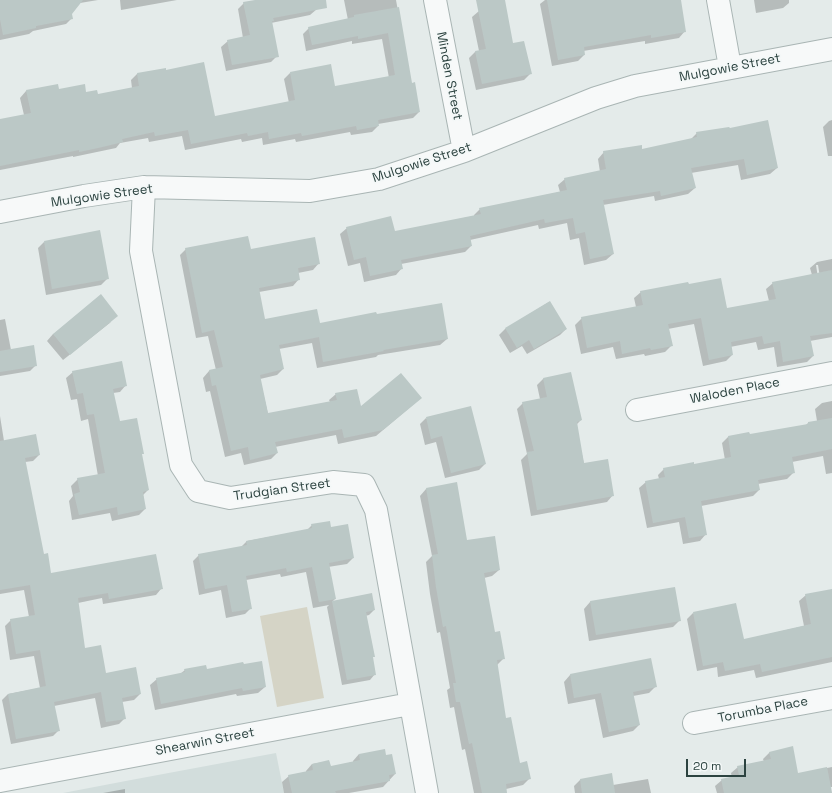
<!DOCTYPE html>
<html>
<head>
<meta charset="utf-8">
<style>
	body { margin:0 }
	#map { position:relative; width:832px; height:793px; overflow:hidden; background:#e4ebea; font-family:"Space Grotesk",sans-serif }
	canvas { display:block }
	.scale { position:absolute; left:686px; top:759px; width:60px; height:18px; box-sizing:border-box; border:2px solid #2c4340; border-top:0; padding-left:5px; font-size:12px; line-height:14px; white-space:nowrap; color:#2c4340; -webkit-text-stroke:3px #f4f8f8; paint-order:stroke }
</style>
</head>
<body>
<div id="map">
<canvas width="832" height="793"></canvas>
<div class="scale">20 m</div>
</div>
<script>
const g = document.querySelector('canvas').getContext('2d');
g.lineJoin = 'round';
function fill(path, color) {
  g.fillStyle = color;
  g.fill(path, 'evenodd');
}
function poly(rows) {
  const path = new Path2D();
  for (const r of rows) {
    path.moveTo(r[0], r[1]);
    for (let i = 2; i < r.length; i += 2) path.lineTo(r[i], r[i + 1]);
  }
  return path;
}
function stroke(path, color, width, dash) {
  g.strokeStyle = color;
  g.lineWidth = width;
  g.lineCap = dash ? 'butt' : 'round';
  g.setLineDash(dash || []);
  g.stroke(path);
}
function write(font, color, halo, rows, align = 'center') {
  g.font = font + ' "Space Grotesk",sans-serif';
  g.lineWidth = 3.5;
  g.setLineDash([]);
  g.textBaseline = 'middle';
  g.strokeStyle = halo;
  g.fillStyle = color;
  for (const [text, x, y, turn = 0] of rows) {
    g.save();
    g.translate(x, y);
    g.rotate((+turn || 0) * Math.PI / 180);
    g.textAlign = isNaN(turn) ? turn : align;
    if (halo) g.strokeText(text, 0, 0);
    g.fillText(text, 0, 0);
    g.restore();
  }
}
fill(poly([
	[276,753,284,793,63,793,131,780]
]), '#d2dddc');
fill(poly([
	[307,607,324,698,277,707,260,616]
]), '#d5d4c6');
fill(poly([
	[0,0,98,0,80,3,71,13,72,18,66,24,33,31,29,34,0,40],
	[120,0,177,0,121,10],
	[261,0,315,0,317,9,310,15,271,23,277,56,271,62,226,71,221,47,228,41,243,38,238,9,244,3],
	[344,0,396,0,411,84,419,112,413,118,378,124,378,126,372,132,351,135,350,132,296,142,295,139,263,145,262,138,242,142,241,139,185,150,182,136,149,142,148,138,120,143,116,148,73,157,73,156,0,170,0,120,24,115,20,98,26,91,59,90,97,95,132,88,131,80,137,74,165,69,214,117,289,103,284,79,290,73,334,87,389,78,382,39,352,44,352,41,306,51,303,34,309,28,348,20],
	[545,0,680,0,685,31,679,38,645,44,645,41,583,51,584,55,578,61,552,66,540,4],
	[754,0,789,0,789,3,783,8,756,13],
	[479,11,512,44,530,74,524,80,476,90,469,58,475,52,479,51,472,17],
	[832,120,832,156,828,156,823,127,829,121],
	[697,133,777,168,770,174,741,180,738,165,691,173,695,188,688,194,655,201,654,196,603,205,613,254,606,260,584,265,579,238,570,240,567,223,539,229,538,225,470,240,471,246,465,252,401,264,402,268,396,275,364,282,360,263,348,266,340,234,347,228,394,232,474,216,474,215,480,209,560,192,558,185,565,179,600,172,598,159,604,152,642,150,691,139],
	[44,242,107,279,101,285,46,295,38,248],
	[186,249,250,250,319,263,313,270,298,273,299,279,293,286,259,292,264,320,319,324,376,315,447,339,440,345,378,355,376,357,317,368,312,343,279,349,283,369,277,375,260,379,268,414,330,402,329,400,336,394,360,408,421,398,376,436,338,444,336,435,275,447,277,453,271,459,244,465,241,453,225,457,210,391,206,392,203,378,209,371,216,370,208,336,196,338,180,255],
	[832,259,832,337,810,341,813,356,807,362,777,367,774,347,758,350,756,342,730,347,732,355,726,361,703,366,694,324,668,329,672,345,665,352,645,356,644,354,616,359,613,347,581,354,575,325,582,318,636,307,634,298,641,292,727,309,769,301,766,289,773,283,812,275,810,268,817,262],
	[816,265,818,265,820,278,818,278],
	[549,302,566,329,560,335,527,354,522,346,510,353,499,335,505,329],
	[5,319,11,350,36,365,30,371,0,376,0,320],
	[111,322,63,360,47,341,53,334],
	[73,372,126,385,120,392,113,393,119,422,141,455,148,490,143,495,145,509,139,515,112,521,110,513,72,520,69,501,73,496,71,486,78,479,98,476,88,419,81,421,77,399,71,400,66,378],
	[570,373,581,420,576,425,584,464,613,495,607,502,531,516,521,460,527,454,517,409,523,403,540,399,537,385,543,379],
	[832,401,832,473,826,474,823,456,792,462,794,472,787,479,758,484,759,490,753,496,701,506,706,534,700,541,683,544,679,522,647,528,639,488,646,482,659,479,658,475,664,469,693,465,725,460,722,443,728,437,749,433,749,436,806,425,808,423,817,421,815,409,822,403],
	[0,416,4,441,39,455,33,461,25,462,43,555,50,574,161,589,156,595,103,604,102,598,78,603,84,649,106,674,140,694,134,700,122,702,125,718,119,724,101,728,95,698,54,706,59,730,53,736,11,744,2,700,8,694,40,688,34,656,10,660,5,626,11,620,29,617,24,590,0,594],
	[426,418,485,464,479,470,445,478,436,442,425,445,420,424],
	[456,484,466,541,499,570,492,576,484,578,494,633,504,658,497,665,505,720,519,764,529,779,523,785,506,789,506,793,474,793,465,749,462,750,454,707,450,708,447,690,450,688,440,632,437,633,430,594,426,562,432,556,420,496,426,489],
	[312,525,331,528,353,558,347,564,328,567,335,599,332,602,371,594,374,610,369,615,365,616,375,674,370,680,342,685,327,607,329,605,313,608,306,572,281,577,280,574,246,580,251,608,245,614,226,618,221,590,199,595,193,561,199,555,241,547,247,541,307,530],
	[832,590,832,662,756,678,754,670,718,677,717,667,697,671,687,619,693,613,743,640,804,626,799,601,806,595],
	[590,602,680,620,673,627,589,641,584,609],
	[650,659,656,686,649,693,633,696,639,725,633,731,603,738,595,699,568,704,564,682,570,675],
	[185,670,206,670,265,687,258,693,237,696,236,694,155,710,150,685,157,679,180,674],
	[770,752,797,774,832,767,832,787,830,787,831,793,717,793,715,786,722,780,732,778,731,773,738,767,764,762,763,759],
	[359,754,395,774,383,787,349,793,284,793,282,782,289,776,306,773,306,771,312,764,329,761,330,767,353,762,353,761],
	[648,779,651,793,575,793,574,786,580,780,613,785],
	[125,789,125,793,103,793]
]), '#0003');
fill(poly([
	[0,0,83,0,72,14,73,19,36,26,36,28,3,35,0,19],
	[255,0,326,0,327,8,273,18,274,21,272,21,279,57,232,65,227,40,250,35,243,2],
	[476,0,505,0,513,43,524,41,532,74,482,84,475,51,486,49],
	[547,0,681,0,686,32,651,38,651,35,584,47,585,55,558,60],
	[399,7,412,83,415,82,420,112,378,120,379,126,357,130,356,126,302,136,301,133,269,139,268,132,248,136,247,133,191,144,188,130,155,136,154,132,122,139,123,142,98,148,79,152,79,150,0,166,0,119,31,113,26,90,58,84,59,89,85,84,86,92,97,90,98,94,139,86,137,73,166,68,166,70,204,62,215,116,295,100,290,72,331,64,335,86,395,75,388,33,358,39,358,36,312,45,308,27,354,17,354,15],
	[768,120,778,168,747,175,744,159,691,168,696,188,661,196,660,191,603,200,614,254,590,259,585,232,576,234,573,218,545,223,544,219,470,236,472,246,401,260,403,269,370,276,366,257,354,260,346,227,391,216,395,231,481,214,479,208,567,190,564,178,606,169,603,151,642,145,642,149,697,137,696,132,729,127,730,128],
	[100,230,109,279,52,289,44,241],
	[248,236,251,249,315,237,320,264,298,268,300,280,259,288,265,319,317,309,320,323,376,312,377,314,442,303,448,339,383,350,384,351,323,362,319,337,279,345,284,369,260,375,268,413,337,400,335,393,357,389,361,406,401,373,422,398,383,430,344,438,342,429,275,442,278,453,250,460,248,447,231,451,216,385,212,386,209,370,223,367,214,330,202,333,185,248],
	[832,270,832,333,810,336,814,356,783,362,780,341,764,344,762,336,731,342,733,355,709,360,701,318,668,324,673,346,651,350,650,348,622,354,620,341,587,348,581,317,643,305,640,291,688,282,689,284,721,278,727,308,776,299,772,282],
	[101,294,118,316,70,355,53,334],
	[550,301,567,329,534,349,529,340,517,348,505,328],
	[34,345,37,366,0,372,0,351],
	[122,361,127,386,113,389,120,421,137,418,144,454,142,454,149,490,143,492,146,509,118,515,117,507,79,515,74,494,80,492,77,478,105,473,94,414,87,415,83,393,77,394,72,371],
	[571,372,582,420,577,422,584,463,608,459,614,496,537,510,527,452,534,451,522,402,547,397,543,378],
	[471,406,486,464,451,473,442,436,431,439,426,417],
	[832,418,832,449,792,457,795,473,758,480,760,490,701,501,707,535,689,538,685,517,653,523,645,481,665,477,663,468,694,462,694,464,731,457,728,436,749,432,750,434,808,424,808,422],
	[36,434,40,455,25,458,44,554,48,553,51,573,156,554,163,589,109,599,108,593,78,598,85,648,101,645,106,673,136,667,141,694,122,698,126,719,106,722,101,692,54,702,60,731,16,739,8,694,46,686,40,650,16,654,10,619,35,615,30,585,0,590,0,441],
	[457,482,467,540,495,536,500,570,484,573,495,632,500,631,505,659,497,660,506,718,511,717,520,763,527,761,531,779,506,784,507,793,482,793,472,743,469,744,460,702,456,702,453,683,456,683,446,626,443,627,436,587,432,555,438,554,426,488],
	[330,521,331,527,348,524,354,558,329,563,336,599,319,602,312,567,287,572,286,568,246,576,252,609,232,612,227,585,205,589,198,554,247,545,246,541,312,528,311,524],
	[675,587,681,621,596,635,590,601],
	[832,589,832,657,762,672,760,664,725,671,723,662,703,666,693,612,736,603,744,639,811,624,805,594],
	[372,593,375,610,366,612,375,657,373,657,376,675,347,680,332,601],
	[651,658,657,687,633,692,640,725,609,732,601,693,574,698,570,674],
	[262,661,266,687,243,691,242,688,161,704,156,678,185,672,184,669,206,665,207,669,243,662,244,664],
	[793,746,798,773,827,767,832,793,724,793,721,779,739,775,737,766,771,759,769,752],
	[385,749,386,755,392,754,396,774,389,775,390,781,335,791,336,793,292,793,288,775,313,770,312,764,329,760,331,766,360,760,359,754],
	[612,773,615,793,582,793,580,779]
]), '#bbc8c6');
const street = poly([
	[435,0,464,151],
	[718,0,730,67],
	[144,187,141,251,181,465,198,491,230,498,333,482,364,485,376,510,427,793],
	[0,212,84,196,144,187,310,191,379,179,464,151,596,98,635,86,832,49],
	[637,410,832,373],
	[694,723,832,698],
	[0,781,410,704]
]);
stroke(street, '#a9b5b4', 24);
stroke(street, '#f7f9f9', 22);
write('13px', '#2c4340', '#f4f8f8', [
	["Mulgowie Street",730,68,-11],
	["Minden Street",449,76,79],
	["Mulgowie Street",422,163,-18],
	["Mulgowie Street",102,196,-8],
	["Waloden Place",735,391,-11],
	["Trudgian Street",282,490,-8],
	["Torumba Place",763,710,-11],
	["Shearwin Street",205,742,-11]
]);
</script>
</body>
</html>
